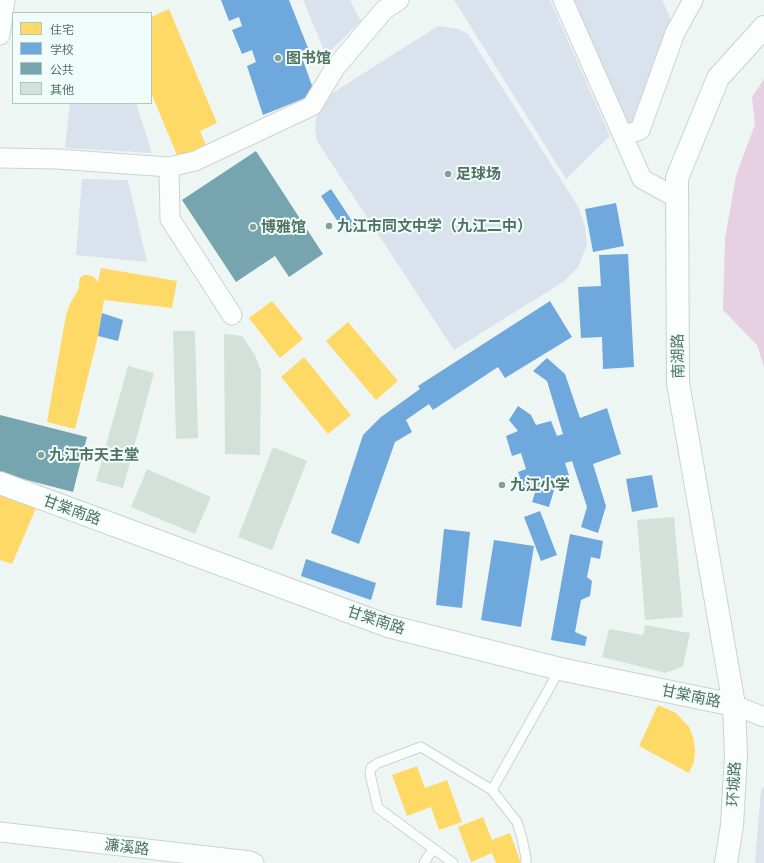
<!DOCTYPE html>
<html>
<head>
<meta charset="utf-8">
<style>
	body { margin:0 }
	#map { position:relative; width:764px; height:863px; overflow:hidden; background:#eef6f4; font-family:"Exo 2","Noto Sans SC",sans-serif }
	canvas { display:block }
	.legend { position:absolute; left:12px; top:12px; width:140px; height:92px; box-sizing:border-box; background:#f0fdfa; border:1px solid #b0c5bd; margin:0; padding:5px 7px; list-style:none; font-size:12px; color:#507261 }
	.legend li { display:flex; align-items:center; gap:8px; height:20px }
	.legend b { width:20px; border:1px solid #b0c5bd }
</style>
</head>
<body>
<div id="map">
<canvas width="764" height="863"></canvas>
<ul class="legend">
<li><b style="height:11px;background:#ffd966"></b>住宅</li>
<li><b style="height:11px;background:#6fa8dc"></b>学校</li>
<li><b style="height:11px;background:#76a5af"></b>公共</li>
<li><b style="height:11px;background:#d4e0da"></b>其他</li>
</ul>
</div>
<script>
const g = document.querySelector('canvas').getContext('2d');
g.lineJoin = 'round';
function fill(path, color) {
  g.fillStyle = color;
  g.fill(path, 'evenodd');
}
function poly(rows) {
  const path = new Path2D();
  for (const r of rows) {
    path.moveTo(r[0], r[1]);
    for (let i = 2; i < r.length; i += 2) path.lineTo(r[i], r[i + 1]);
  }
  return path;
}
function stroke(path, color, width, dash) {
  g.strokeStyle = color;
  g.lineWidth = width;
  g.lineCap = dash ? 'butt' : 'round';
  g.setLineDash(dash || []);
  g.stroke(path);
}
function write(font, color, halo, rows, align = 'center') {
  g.font = font + ' "Exo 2","Noto Sans SC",sans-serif';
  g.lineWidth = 4;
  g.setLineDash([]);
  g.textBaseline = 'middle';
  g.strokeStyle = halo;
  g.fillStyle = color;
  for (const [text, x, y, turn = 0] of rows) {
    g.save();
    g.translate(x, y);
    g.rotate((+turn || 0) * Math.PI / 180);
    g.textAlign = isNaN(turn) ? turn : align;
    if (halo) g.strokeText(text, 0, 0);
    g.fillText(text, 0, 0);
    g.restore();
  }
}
fill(poly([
	[303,0,350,0,361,21,326,55],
	[454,0,550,0,610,136,566,179],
	[572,0,662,0,671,20,635,123,628,125],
	[438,26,458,29,468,34,579,208,585,227,587,245,578,267,563,282,454,350,317,141,315,130,316,119,323,99],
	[70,103,136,103,152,153,65,148],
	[82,179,128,180,147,262,76,255],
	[764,786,764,863,755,863,761,790]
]), '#dae2ed');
fill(poly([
	[764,79,764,367,757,345,723,310,725,239,736,176,755,124,752,97]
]), '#e6d0e1');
fill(poly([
	[169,9,217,123,200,131,208,150,180,162,151,93,151,17],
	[101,268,177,281,172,308,104,300,98,336,75,429,47,422,66,315,70,304,79,288,79,284,80,278,84,275,88,275,94,277,98,282],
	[272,301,303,339,280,358,249,318],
	[348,322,398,381,376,400,326,341],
	[304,357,351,415,328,434,281,377],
	[0,494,36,508,12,564,0,560],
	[658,705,676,713,689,727,693,737,695,749,694,762,689,773,639,746],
	[417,766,425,788,447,780,462,822,439,830,431,807,407,816,392,775],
	[483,817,492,840,510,833,521,863,496,863,492,853,471,862,458,827]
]), '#ffd966');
fill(poly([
	[221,0,289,0,308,48,300,52,315,94,263,115,247,66,256,62,252,50,242,54,232,30,242,26,239,17,229,21],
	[331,189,356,227,346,234,321,196],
	[616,203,624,246,593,252,585,209],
	[628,254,634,367,603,369,602,337,581,338,578,287,601,286,599,255],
	[550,301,572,337,505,378,498,367,433,410,429,404,406,420,412,432,395,442,359,544,331,533,363,435,381,417,420,389,418,386],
	[102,313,123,320,118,341,98,336],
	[547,358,565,374,580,418,607,408,621,454,593,464,606,506,598,533,581,527,587,507,572,461,565,463,569,475,551,482,554,490,549,507,532,502,535,493,533,487,524,489,518,472,526,469,521,453,512,456,506,436,518,431,509,420,518,406,531,415,536,425,551,421,557,436,563,434,547,381,533,371],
	[652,475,658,507,632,512,626,479],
	[540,511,557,555,541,561,524,517],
	[444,529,470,532,462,608,436,605],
	[570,534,603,541,600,559,591,557,587,577,592,581,590,596,581,600,575,632,587,637,585,646,551,640],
	[494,540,534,546,521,627,481,620],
	[306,559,376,583,371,600,301,576]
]), '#6fa8dc');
fill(poly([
	[256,151,323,254,289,277,275,256,236,282,182,200],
	[0,415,87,437,73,492,0,473]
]), '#76a5af');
fill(poly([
	[173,331,195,331,198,438,176,439],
	[224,334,242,336,255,355,261,371,260,455,225,454],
	[128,366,154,373,123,488,96,481],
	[273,447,307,461,272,550,238,537],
	[147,469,211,497,195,534,131,507],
	[674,517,683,617,645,620,637,520],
	[645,625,690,633,683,666,666,673,602,657,609,629,643,635]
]), '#d4e0da');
const lane = poly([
	[492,790,560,669],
	[424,863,433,849],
	[453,863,378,808,370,774,371,768,378,763,421,747,492,790,517,822,522,838,526,858,526,863]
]);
const street = poly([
	[563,0,642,179,677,198],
	[0,35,5,0],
	[623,136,640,130,675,33,693,0],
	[0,158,57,159,169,167,195,161,312,106,335,68,384,10,399,0],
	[169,167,170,219,232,315],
	[734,705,764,717],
	[0,832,250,861,254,863]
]);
const secondary = poly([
	[0,483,388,626,560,669,734,705],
	[726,863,732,825,736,755,734,705,678,383,677,178,718,78,764,27]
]);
stroke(lane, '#cad4d0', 11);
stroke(street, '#cad4d0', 21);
stroke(secondary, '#c8d3cf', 24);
stroke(lane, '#fcfefd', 9);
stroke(street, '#fcfefd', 19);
stroke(secondary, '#fcfefd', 22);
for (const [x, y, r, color] of [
	[278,58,4,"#87a094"],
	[448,174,4,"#87a094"],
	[329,226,4,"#87a094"],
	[253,227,4,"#87a094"],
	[41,455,4,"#87a094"],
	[502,485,4,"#87a094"]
]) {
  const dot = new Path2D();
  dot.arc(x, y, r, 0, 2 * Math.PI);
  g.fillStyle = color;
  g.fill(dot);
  stroke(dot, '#f0fdfa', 1.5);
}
write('bold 15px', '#507261', '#f0fdfa', [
	["图书馆",286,58],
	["足球场",456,174],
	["九江市同文中学（九江二中）",337,226],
	["博雅馆",261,227],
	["九江市天主堂",49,455],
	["九江小学",510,485]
], 'left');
write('15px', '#507261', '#f0fdfa', [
	["南湖路",678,356,-91],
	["甘棠南路",72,510,20],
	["甘棠南路",376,620,18],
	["甘棠南路",691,696,12],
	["环城路",734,784,-87],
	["濂溪路",127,847,7]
]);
</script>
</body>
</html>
